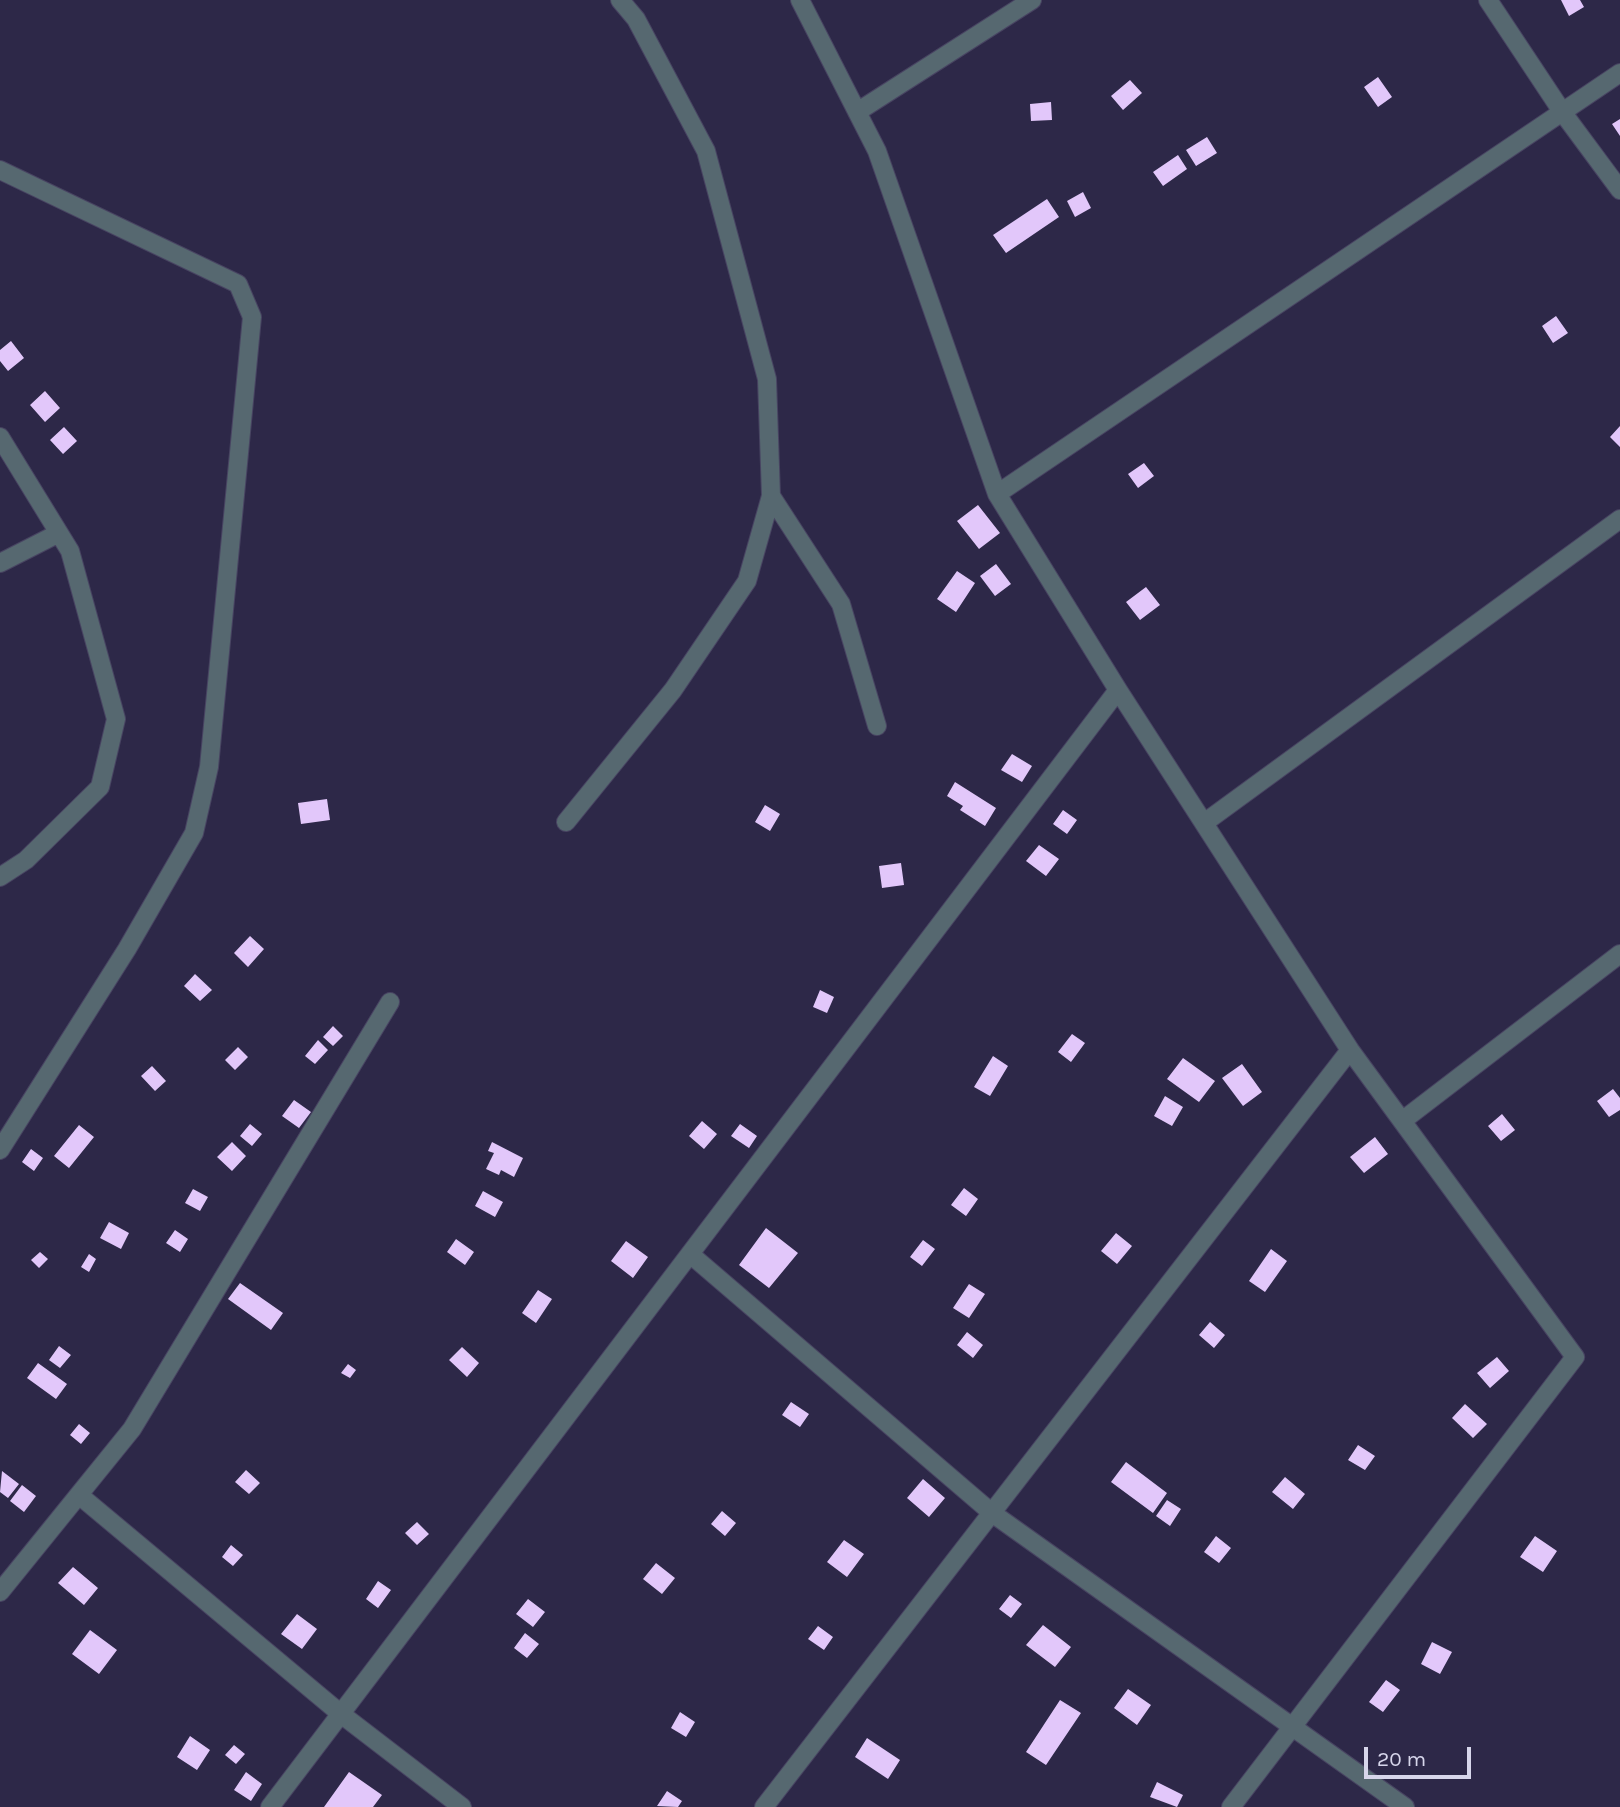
<!DOCTYPE html>
<html>
<head>
<meta charset="utf-8">
<style>
	body { margin:0 }
	#map { position:relative; width:1620px; height:1807px; overflow:hidden; background:#2d2848; font-family:Karla,sans-serif }
	canvas { display:block }
	.scale { position:absolute; left:1364px; top:1747px; width:107px; height:32px; box-sizing:border-box; border:4px solid #d7d6eb; border-top:0; padding-left:9px; font-size:21px; line-height:24px; white-space:nowrap; color:#d7d6eb; -webkit-text-stroke:5px #2d2848; paint-order:stroke }
</style>
</head>
<body>
<div id="map">
<canvas width="1620" height="1807"></canvas>
<div class="scale">20 m</div>
</div>
<script>
const g = document.querySelector('canvas').getContext('2d');
g.lineJoin = 'round';
function fill(path, color) {
  g.fillStyle = color;
  g.fill(path, 'evenodd');
}
function poly(rows) {
  const path = new Path2D();
  for (const r of rows) {
    path.moveTo(r[0], r[1]);
    for (let i = 2; i < r.length; i += 2) path.lineTo(r[i], r[i + 1]);
  }
  return path;
}
function stroke(path, color, width, dash) {
  g.strokeStyle = color;
  g.lineWidth = width;
  g.lineCap = dash ? 'butt' : 'round';
  g.setLineDash(dash || []);
  g.stroke(path);
}
fill(poly([
	[1561,0,1580,0,1584,7,1569,16],
	[1378,77,1392,97,1378,107,1364,87],
	[1130,80,1142,93,1123,110,1111,96],
	[1051,102,1052,120,1031,121,1030,104],
	[1620,119,1620,136,1612,124],
	[1207,137,1217,153,1196,166,1186,150],
	[1178,155,1187,169,1163,186,1153,172],
	[1083,192,1091,208,1075,217,1067,201],
	[1047,199,1059,217,1006,253,993,235],
	[1556,316,1568,333,1553,343,1542,326],
	[11,341,24,358,8,371,0,361,0,350],
	[45,391,60,408,45,422,30,405],
	[1620,426,1620,447,1610,437],
	[64,427,77,441,63,454,50,440],
	[1144,463,1154,476,1138,488,1128,474],
	[978,505,1000,533,979,549,957,521],
	[996,564,1011,584,995,596,980,576],
	[957,571,975,583,956,612,937,599],
	[1146,587,1160,605,1140,620,1126,602],
	[1012,754,1032,766,1022,782,1001,770],
	[955,782,996,808,985,826,960,810,963,806,947,796],
	[327,799,330,820,301,824,298,803],
	[765,805,780,814,770,831,755,822],
	[1063,810,1077,820,1067,834,1053,824],
	[1039,845,1059,859,1046,876,1026,861],
	[901,863,904,885,882,888,879,866],
	[250,936,264,949,248,967,234,953],
	[195,974,212,990,200,1001,184,986],
	[820,990,834,997,827,1013,813,1007],
	[333,1026,343,1036,333,1046,323,1037],
	[1072,1034,1085,1043,1071,1062,1058,1052],
	[318,1040,328,1050,315,1064,305,1056],
	[238,1047,248,1057,235,1070,225,1060],
	[993,1056,1008,1066,990,1096,974,1087],
	[1183,1058,1215,1081,1199,1102,1167,1079],
	[1242,1064,1262,1092,1243,1106,1222,1078],
	[152,1066,166,1081,155,1091,141,1076],
	[1613,1089,1620,1098,1620,1110,1609,1117,1597,1101],
	[1165,1096,1183,1107,1172,1126,1154,1116],
	[294,1100,311,1112,299,1128,282,1116],
	[1502,1114,1515,1130,1501,1141,1488,1126],
	[702,1121,717,1134,704,1149,689,1136],
	[250,1124,262,1134,252,1146,240,1136],
	[740,1124,757,1136,749,1148,731,1136],
	[79,1125,94,1137,69,1168,54,1156],
	[1375,1137,1388,1154,1364,1173,1350,1157],
	[232,1142,246,1156,232,1171,217,1157],
	[492,1142,523,1158,514,1177,501,1170,499,1175,486,1169,494,1153,488,1151],
	[31,1149,43,1158,34,1171,22,1162],
	[964,1188,978,1199,966,1216,951,1205],
	[193,1189,208,1197,200,1211,185,1203],
	[483,1191,503,1202,495,1217,475,1206],
	[109,1222,129,1233,121,1249,100,1238],
	[766,1228,798,1253,769,1288,739,1265],
	[175,1230,188,1239,180,1252,166,1243],
	[1116,1233,1132,1246,1117,1264,1101,1251],
	[456,1239,474,1252,465,1265,447,1252],
	[923,1240,935,1249,922,1266,910,1257],
	[626,1241,648,1257,633,1278,611,1261],
	[1271,1249,1287,1261,1265,1292,1249,1281],
	[40,1252,48,1259,39,1268,31,1260],
	[89,1254,96,1259,89,1272,81,1267],
	[240,1283,283,1313,271,1330,228,1299],
	[969,1284,985,1294,969,1318,953,1308],
	[538,1290,552,1299,536,1323,522,1313],
	[1210,1322,1225,1335,1214,1348,1199,1335],
	[967,1332,983,1345,973,1358,957,1345],
	[59,1346,71,1355,60,1368,49,1360],
	[462,1347,479,1363,467,1377,449,1360],
	[1497,1357,1509,1371,1490,1388,1477,1373],
	[38,1363,67,1384,56,1399,27,1378],
	[348,1364,356,1370,350,1378,341,1373],
	[791,1402,809,1414,800,1427,782,1415],
	[1465,1404,1487,1424,1473,1438,1452,1418],
	[79,1424,90,1433,81,1444,70,1435],
	[1358,1445,1375,1456,1365,1470,1348,1460],
	[1126,1462,1167,1493,1153,1513,1111,1482],
	[246,1470,260,1483,249,1494,235,1482],
	[2,1471,19,1484,8,1498,0,1492],
	[1285,1477,1305,1494,1293,1509,1272,1492],
	[923,1479,945,1498,929,1517,907,1498],
	[22,1485,36,1496,24,1512,10,1501],
	[1167,1500,1181,1509,1170,1526,1156,1516],
	[722,1511,736,1523,725,1536,711,1524],
	[417,1522,429,1534,417,1545,405,1533],
	[1216,1536,1231,1548,1219,1563,1204,1552],
	[1535,1536,1557,1551,1543,1572,1520,1557],
	[844,1540,864,1554,847,1577,827,1562],
	[231,1545,243,1555,233,1566,222,1557],
	[656,1563,675,1578,662,1594,643,1579],
	[73,1567,98,1588,84,1605,58,1583],
	[378,1581,391,1590,378,1608,366,1599],
	[1010,1595,1022,1604,1011,1618,999,1609],
	[528,1599,545,1612,533,1627,516,1614],
	[297,1614,317,1629,302,1649,281,1634],
	[1043,1625,1071,1647,1055,1667,1026,1645],
	[818,1626,833,1637,824,1650,808,1639],
	[90,1630,117,1650,99,1674,72,1654],
	[525,1633,539,1644,527,1658,514,1648],
	[1432,1642,1452,1652,1440,1674,1421,1664],
	[1386,1680,1400,1690,1383,1712,1369,1702],
	[1128,1689,1151,1705,1137,1725,1114,1708],
	[1060,1700,1081,1713,1046,1765,1026,1752],
	[680,1712,695,1722,686,1737,671,1728],
	[190,1736,210,1750,197,1770,177,1757],
	[867,1738,900,1760,888,1779,855,1757],
	[234,1745,245,1754,236,1764,225,1755],
	[246,1772,262,1784,251,1801,234,1790],
	[349,1772,382,1795,373,1807,324,1807],
	[1157,1782,1183,1795,1177,1807,1150,1797],
	[667,1791,682,1801,678,1807,657,1806]
]), '#e2c7fa');
const minor = poly([
	[800,0,877,151,997,494,1118,690,1350,1050,1575,1357,1231,1807],
	[1488,0,1563,113,1620,190],
	[857,112,1032,0],
	[0,170,238,284,252,317,209,767,194,833,127,949,0,1150],
	[0,437,70,551,116,719,100,787,26,860,0,877],
	[997,494,1620,73],
	[771,496,841,604,877,726],
	[0,563,59,533],
	[566,822,673,690,747,581,771,496,767,379,706,151,636,19,620,0],
	[1204,823,1620,519],
	[1402,1121,1620,954],
	[690,1254,992,1513,1405,1807],
	[79,1495,341,1714,462,1807],
	[0,1592,132,1429,390,1002],
	[270,1807,1118,690],
	[764,1807,1350,1050]
]);
stroke(minor, '#484462', 20);
stroke(minor, '#566870', 18);
</script>
</body>
</html>
